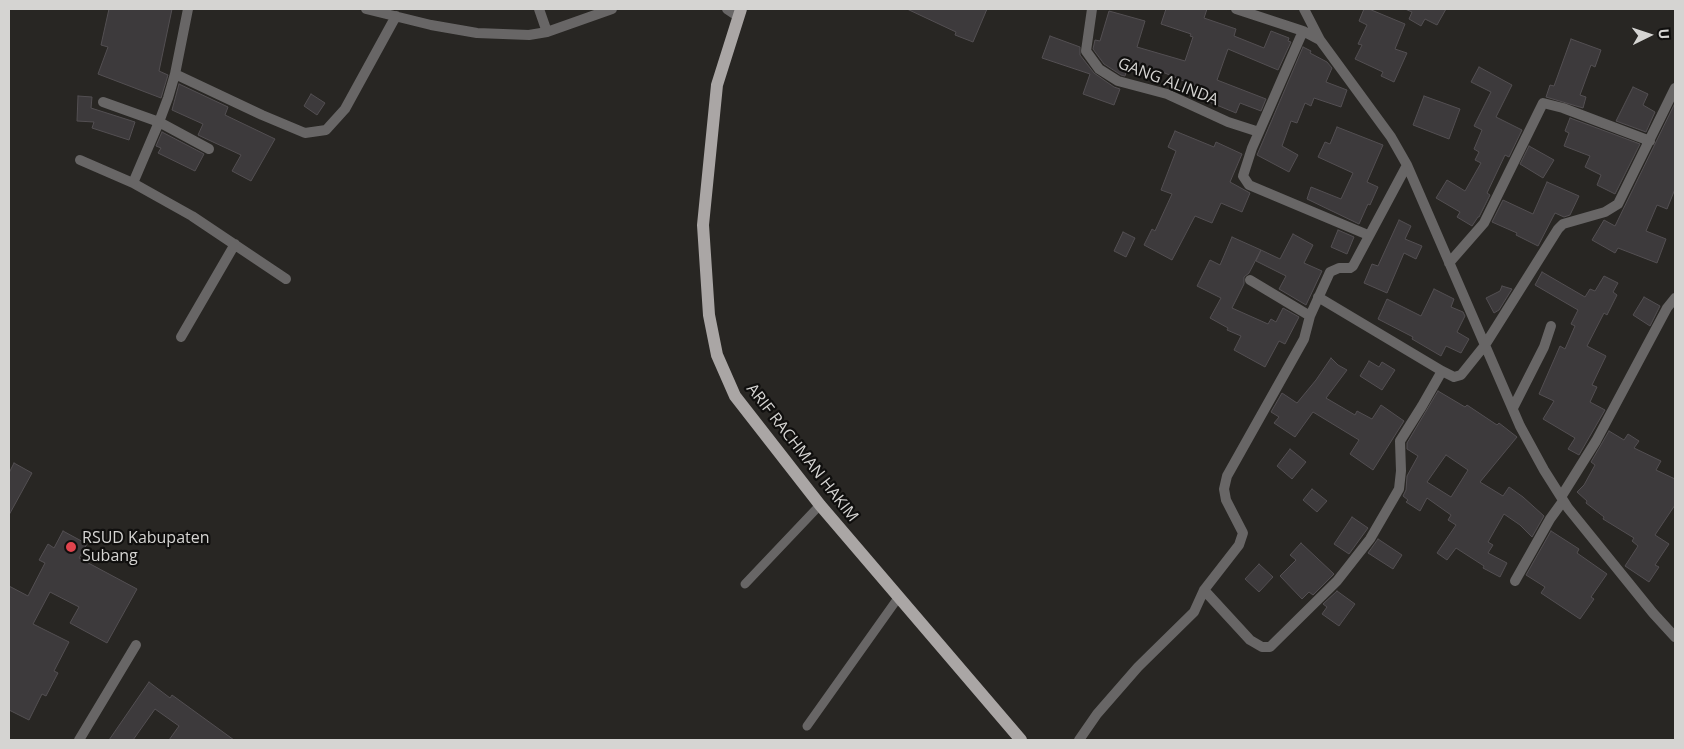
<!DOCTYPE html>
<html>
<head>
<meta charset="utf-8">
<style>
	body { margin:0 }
	#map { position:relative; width:1684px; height:749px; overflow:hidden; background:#282623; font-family:"Open Sans",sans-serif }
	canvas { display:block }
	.frame { position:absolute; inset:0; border:10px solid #d5d4d2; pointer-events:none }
	.north { position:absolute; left:1624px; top:10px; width:50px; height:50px; -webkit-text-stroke:4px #100f0e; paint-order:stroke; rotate:86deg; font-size:14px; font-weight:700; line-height:20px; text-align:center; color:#d5d4d2 }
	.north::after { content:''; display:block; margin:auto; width:18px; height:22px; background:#d5d4d2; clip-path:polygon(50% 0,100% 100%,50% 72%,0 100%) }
</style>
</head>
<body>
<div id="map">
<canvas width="1684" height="749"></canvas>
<div class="frame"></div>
<div class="north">U</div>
</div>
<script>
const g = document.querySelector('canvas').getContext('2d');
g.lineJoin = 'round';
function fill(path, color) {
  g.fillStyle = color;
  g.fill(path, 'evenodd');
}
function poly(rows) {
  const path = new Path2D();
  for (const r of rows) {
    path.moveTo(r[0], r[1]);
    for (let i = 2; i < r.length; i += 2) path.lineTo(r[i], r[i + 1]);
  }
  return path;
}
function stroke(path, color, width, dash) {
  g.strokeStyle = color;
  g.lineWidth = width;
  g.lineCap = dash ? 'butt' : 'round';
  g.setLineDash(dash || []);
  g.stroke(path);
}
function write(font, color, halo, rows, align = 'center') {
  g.font = font + ' "Open Sans",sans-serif';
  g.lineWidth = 4.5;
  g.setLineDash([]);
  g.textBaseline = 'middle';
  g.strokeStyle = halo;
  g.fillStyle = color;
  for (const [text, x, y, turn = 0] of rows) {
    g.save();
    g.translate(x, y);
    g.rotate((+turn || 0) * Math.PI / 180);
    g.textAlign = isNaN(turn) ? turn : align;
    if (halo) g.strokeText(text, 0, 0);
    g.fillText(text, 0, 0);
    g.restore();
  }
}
const building = poly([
	[109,9,172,9,159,71,168,75,161,98,98,74,108,47,101,45,109,9],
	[907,9,987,9,973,42,955,35,956,32,907,9],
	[1166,9,1207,9,1204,18,1236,29,1234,36,1264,48,1271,31,1289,38,1288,41,1291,42,1278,70,1228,49,1217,80,1266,99,1261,111,1240,103,1236,113,1202,99,1205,90,1160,71,1158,76,1128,66,1125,76,1121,75,1104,64,1093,49,1095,40,1100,41,1109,11,1145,21,1137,47,1185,61,1193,37,1190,36,1191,34,1161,24,1166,9],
	[1364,9,1369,9,1405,24,1395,49,1407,53,1394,82,1381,76,1383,72,1355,59,1362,45,1358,44,1367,25,1359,21,1364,9],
	[1405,9,1446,9,1437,25,1425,19,1421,26,1409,19,1412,12,1405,9],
	[1050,36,1080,47,1080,55,1094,73,1114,87,1120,89,1114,105,1083,94,1090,74,1042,58,1050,36],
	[1571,39,1601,50,1595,67,1591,65,1580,95,1586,97,1583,108,1546,97,1550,85,1554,86,1571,39],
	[1303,47,1311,51,1310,53,1327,62,1332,68,1326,82,1347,90,1341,107,1314,98,1311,106,1305,103,1297,123,1291,121,1282,146,1298,155,1289,172,1257,155,1303,47],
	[1479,67,1512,85,1496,117,1522,130,1509,157,1505,155,1487,193,1490,195,1479,217,1478,217,1472,226,1457,217,1460,212,1436,198,1447,180,1465,191,1481,163,1475,160,1479,152,1474,149,1482,130,1474,126,1491,92,1471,82,1479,67],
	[179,84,228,107,225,115,275,139,251,181,232,171,241,155,198,135,203,124,172,110,179,84],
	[1633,87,1648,94,1643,105,1655,112,1646,132,1616,121,1633,87],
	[311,94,325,103,317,115,304,106,311,94],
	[78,96,92,97,91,108,135,122,129,140,92,128,94,122,77,121,78,96],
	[1424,96,1460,109,1449,139,1413,125,1424,96],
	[1675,103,1675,189,1667,209,1657,205,1646,231,1666,239,1657,263,1618,248,1615,253,1592,240,1604,220,1615,226,1675,103],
	[1570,118,1640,144,1615,194,1597,185,1601,175,1585,167,1590,156,1564,146,1569,133,1565,131,1570,118],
	[1337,127,1383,145,1367,182,1378,187,1370,205,1368,204,1359,224,1307,199,1311,187,1341,199,1353,173,1318,157,1325,142,1330,144,1337,127],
	[1175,131,1214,147,1216,142,1242,154,1230,182,1250,193,1242,212,1221,203,1212,223,1195,216,1172,260,1144,245,1152,229,1155,231,1172,194,1161,190,1176,151,1168,147,1175,131],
	[162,132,204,154,195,171,158,153,161,148,156,146,162,132],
	[1529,146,1554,160,1543,178,1520,164,1529,146],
	[1547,182,1579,196,1570,215,1564,217,1555,213,1538,246,1516,235,1517,233,1492,222,1503,200,1533,214,1547,182],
	[1399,220,1411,226,1405,239,1422,246,1416,259,1404,253,1387,293,1364,283,1372,264,1378,266,1399,220],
	[1338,230,1354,237,1347,254,1331,247,1338,230],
	[1123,232,1135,238,1126,257,1114,251,1123,232],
	[1293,234,1313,245,1304,263,1322,271,1306,305,1279,289,1286,276,1256,261,1261,250,1280,259,1293,234],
	[1232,237,1261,250,1249,273,1244,277,1244,284,1232,308,1268,324,1271,319,1276,322,1283,308,1299,317,1285,344,1279,341,1265,367,1234,350,1241,336,1227,330,1228,328,1210,318,1221,298,1197,286,1210,260,1220,265,1232,237],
	[1542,272,1585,297,1590,289,1595,291,1604,276,1618,283,1613,292,1617,295,1607,315,1604,313,1587,346,1606,356,1592,385,1597,387,1590,402,1605,410,1579,455,1568,449,1575,438,1543,419,1554,401,1539,394,1560,346,1565,349,1575,326,1571,324,1578,310,1535,285,1542,272],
	[1502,286,1512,289,1499,310,1494,313,1486,298,1500,291,1502,286],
	[1434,289,1454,299,1451,307,1463,312,1465,316,1457,332,1469,339,1461,353,1446,346,1441,356,1412,339,1413,337,1378,319,1387,299,1421,316,1434,289],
	[1644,297,1660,306,1650,326,1633,315,1644,297],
	[1331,358,1338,365,1347,370,1326,398,1355,415,1357,411,1372,419,1381,405,1404,421,1373,470,1350,454,1359,440,1313,412,1295,437,1274,423,1279,417,1271,412,1282,393,1297,403,1316,380,1331,358],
	[1369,361,1379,367,1382,362,1395,370,1382,390,1360,376,1369,361],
	[1438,391,1465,407,1467,405,1497,425,1499,423,1517,437,1480,482,1503,496,1509,487,1523,497,1544,516,1532,537,1520,525,1504,514,1488,542,1493,545,1488,553,1507,563,1500,577,1483,568,1484,566,1456,548,1447,560,1437,553,1456,525,1448,520,1451,515,1427,498,1420,511,1406,502,1408,500,1403,496,1406,490,1407,476,1418,456,1407,449,1407,443,1438,391],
	[1446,455,1468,470,1451,497,1427,482,1446,455],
	[1609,431,1624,440,1628,434,1639,441,1634,448,1661,461,1656,470,1675,479,1675,505,1655,535,1669,544,1655,565,1659,567,1649,582,1625,566,1638,546,1632,541,1634,538,1603,519,1604,517,1586,503,1587,501,1577,492,1584,485,1595,465,1591,462,1609,431],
	[1290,449,1306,462,1292,479,1277,466,1290,449],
	[14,463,32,473,9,515,9,473,14,463],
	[1312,489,1327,501,1317,512,1303,500,1312,489],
	[1352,517,1368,528,1349,554,1334,544,1352,517],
	[63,531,87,544,79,558,137,589,107,643,70,623,79,607,50,592,33,624,69,642,54,671,58,673,46,696,42,694,29,720,9,710,9,586,28,596,45,563,39,560,48,544,54,548,63,531],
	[1551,531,1579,549,1577,553,1607,574,1591,597,1594,599,1580,619,1541,593,1545,587,1526,575,1551,531],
	[1378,539,1402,555,1393,569,1368,553,1378,539],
	[1301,543,1334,574,1313,595,1309,592,1302,599,1280,576,1296,560,1290,555,1301,543],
	[1259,564,1273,577,1259,592,1245,579,1259,564],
	[1337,591,1355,604,1339,626,1322,614,1327,607,1323,604,1337,591],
	[149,682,170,698,172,695,234,740,169,740,179,726,155,709,133,740,109,740,149,682]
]);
fill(building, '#3d3a3c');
stroke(building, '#534f52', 1);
stroke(poly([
	[745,584,820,505],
	[807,726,898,598]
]), '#686666', 9);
stroke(poly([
	[366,9,431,25,477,33,529,35,547,32,612,9],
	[539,9,547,32],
	[727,9,739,17],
	[1092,9,1086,51,1099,69,1118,81,1167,94,1228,122,1259,132],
	[1236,9,1303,31,1320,40,1391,137,1407,165,1520,426,1544,470,1568,508,1653,613,1675,637],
	[1304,9,1320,40],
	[1303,31,1252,148,1243,176,1249,185,1368,235],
	[175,74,262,115,305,133,326,130,345,109,396,16],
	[103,102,159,122,209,149],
	[80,160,133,183,192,216,286,279],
	[133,183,159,122,168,98,175,74,188,9],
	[1449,263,1484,223,1543,103,1563,108,1650,141],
	[1250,280,1310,316],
	[1318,297,1442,371,1454,377,1461,375,1485,345,1558,229,1563,224,1605,212,1618,204,1675,88],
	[181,337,235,244],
	[1513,408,1544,347,1551,326],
	[1561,497,1596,441,1667,308,1675,298],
	[1515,581,1550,519,1563,501],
	[1204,590,1250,640,1262,647,1270,647,1337,581,1370,539,1399,489,1401,471,1400,441,1422,406,1442,371],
	[79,740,136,645],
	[1079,740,1097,714,1138,667,1194,612,1204,590,1239,545,1243,533,1226,500,1224,489,1227,476,1304,339,1310,316,1330,272,1339,268,1350,268,1353,266,1407,165]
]), '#686666', 10);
stroke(poly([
	[741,9,717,85,703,225,709,315,717,355,735,396,820,505,1021,740]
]), '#aaa6a5', 12);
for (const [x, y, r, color] of [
	[71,547,6,"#e0444e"]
]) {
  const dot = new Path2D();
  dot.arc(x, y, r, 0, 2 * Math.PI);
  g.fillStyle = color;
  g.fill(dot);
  stroke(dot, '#100f0e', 2);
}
write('16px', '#d5d4d2', '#100f0e', [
	["GANG ALINDA",1168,82,21],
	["ARIF RACHMAN HAKIM",802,453,52]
]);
write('16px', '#d5d4d2', '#100f0e', [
	["RSUD Kabupaten",82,538],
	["Subang",82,556]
], 'left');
</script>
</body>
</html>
